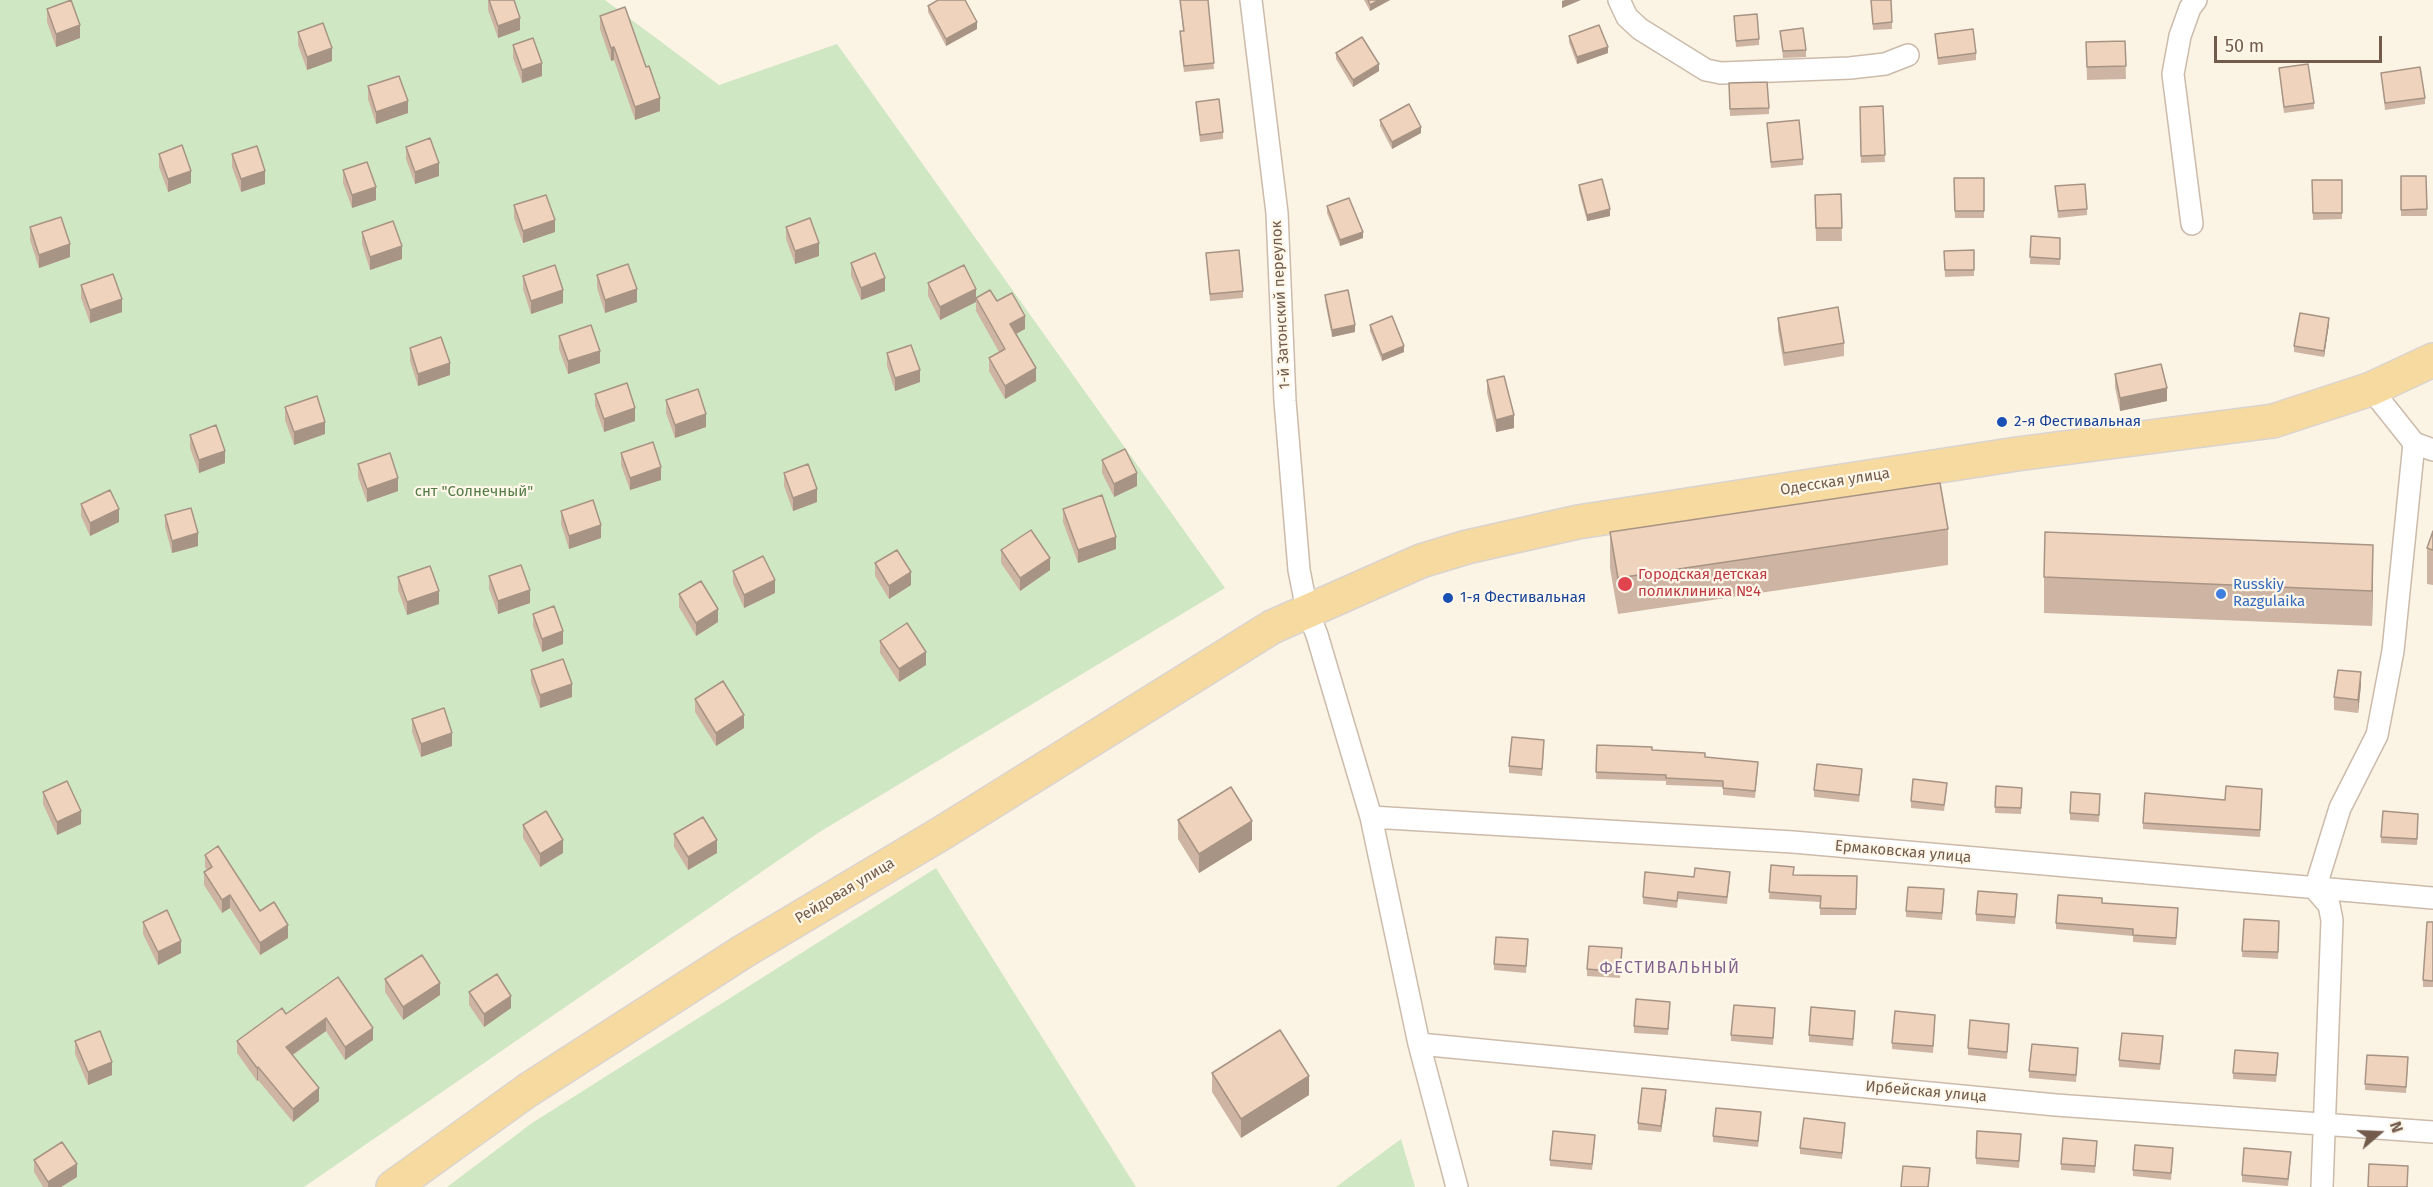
<!DOCTYPE html>
<html>
<head>
<meta charset="utf-8">
<style>
	body { margin:0 }
	#map { position:relative; width:2433px; height:1187px; overflow:hidden; background:#fbf3e4; font-family:"Fira Sans",sans-serif }
	canvas { display:block }
	.north { position:absolute; left:2349px; top:1103px; width:60px; height:60px; -webkit-text-stroke:4px #fef7ea; paint-order:stroke; rotate:71deg; font-size:16px; font-weight:700; line-height:24px; text-align:center; color:#725b4b }
	.north::after { content:''; display:block; margin:auto; width:21px; height:27px; background:#725b4b; clip-path:polygon(50% 0,100% 100%,50% 72%,0 100%) }
	.scale { position:absolute; left:2214px; top:36px; width:168px; height:27px; box-sizing:border-box; border:3px solid #725b4b; border-top:0; padding-left:8px; font-size:18px; line-height:21px; white-space:nowrap; color:#725b4b; -webkit-text-stroke:4px #fef7ea; paint-order:stroke }
</style>
</head>
<body>
<div id="map">
<canvas width="2433" height="1187"></canvas>
<div class="north">N</div>
<div class="scale">50 m</div>
</div>
<script>
const g = document.querySelector('canvas').getContext('2d');
g.lineJoin = 'round';
function fill(path, color) {
  g.fillStyle = color;
  g.fill(path, 'evenodd');
}
function poly(rows) {
  const path = new Path2D();
  for (const r of rows) {
    path.moveTo(r[0], r[1]);
    for (let i = 2; i < r.length; i += 2) path.lineTo(r[i], r[i + 1]);
  }
  return path;
}
function stroke(path, color, width, dash) {
  g.strokeStyle = color;
  g.lineWidth = width;
  g.lineCap = dash ? 'butt' : 'round';
  g.setLineDash(dash || []);
  g.stroke(path);
}
function write(font, color, halo, rows, align = 'center') {
  g.font = font + ' "Fira Sans",sans-serif';
  g.lineWidth = 4.5;
  g.setLineDash([]);
  g.textBaseline = 'middle';
  g.strokeStyle = halo;
  g.fillStyle = color;
  for (const [text, x, y, turn = 0] of rows) {
    g.save();
    g.translate(x, y);
    g.rotate((+turn || 0) * Math.PI / 180);
    g.textAlign = isNaN(turn) ? turn : align;
    if (halo) g.strokeText(text, 0, 0);
    g.fillText(text, 0, 0);
    g.restore();
  }
}
fill(poly([
	[0,0,605,0,719,85,837,44,1225,588,818,833,304,1187,0,1187],
	[936,868,1136,1187,447,1187,532,1123],
	[1401,1139,1415,1187,1336,1187]
]), '#d0e7c4');
const street = poly([
	[1251,0,1277,213,1285,401,1299,570,1307,610,1317,635,1371,817,1419,1044,1457,1187],
	[1619,0,1627,17,1640,29,1706,70,1721,73,1850,68,1885,64,1908,55],
	[2192,224,2173,74,2180,36,2190,8,2196,0],
	[2371,389,2414,443,2433,450],
	[1371,817,1793,842,2433,898],
	[1419,1044,2056,1105,2433,1132],
	[2322,1187,2332,920,2329,905,2315,889,2340,808,2377,735,2393,651,2414,443]
]);
const primary = poly([
	[393,1187,528,1090,744,951,942,833,1272,627,1421,561,1467,547,1578,522,2017,454,2273,421,2371,389,2433,360]
]);
stroke(street, '#ccbbab', 24);
stroke(primary, '#dad4d0', 36);
stroke(street, '#fff', 21);
stroke(primary, '#f6daa0', 33);
fill(poly([
	[488,0,514,0,520,30,498,38,488,10],
	[1180,0,1208,0,1214,69,1184,72,1180,38,1180,31,1183,31],
	[1364,0,1390,0,1370,11],
	[1871,0,1892,22,1892,29,1873,30],
	[928,6,977,29,946,46,928,12],
	[47,9,80,38,56,47,47,22],
	[600,16,660,111,635,120,614,60,611,61,600,29],
	[1734,16,1759,39,1759,45,1736,47],
	[1780,31,1806,50,1806,57,1783,58],
	[298,32,332,61,307,70,298,45],
	[1935,34,1976,53,1976,60,1938,65],
	[1569,36,1608,53,1577,64,1569,42],
	[2125,41,2126,79,2087,80,2086,42],
	[513,45,542,76,522,83,513,58],
	[1336,53,1379,71,1353,87,1336,59],
	[2279,68,2314,103,2314,109,2284,113],
	[2381,73,2425,98,2425,104,2385,110],
	[1729,83,1769,108,1769,114,1730,116],
	[368,86,408,113,376,124,368,99],
	[1196,102,1223,132,1223,139,1200,142],
	[1883,106,1885,162,1861,163,1860,107],
	[1380,120,1421,133,1392,149,1380,126],
	[1767,123,1803,159,1803,165,1771,168],
	[406,147,439,176,415,184,406,159],
	[159,154,191,183,168,192,159,167],
	[232,154,265,184,241,192,232,167],
	[343,170,376,200,352,208,343,183],
	[2401,176,2426,176,2427,216,2401,216],
	[1954,178,1984,178,1984,218,1955,218],
	[2312,180,2342,180,2342,219,2313,220],
	[1579,185,1610,216,1587,221,1579,191],
	[2055,186,2087,209,2087,215,2058,218],
	[1841,194,1842,241,1816,241,1815,195],
	[514,205,555,232,523,243,514,218],
	[1327,206,1363,238,1340,246,1327,213],
	[30,227,70,257,39,268,30,240],
	[786,227,819,256,795,264,786,239],
	[362,232,402,259,370,270,362,244],
	[2031,236,2060,238,2060,265,2030,264],
	[1974,250,1974,276,1945,277,1944,251],
	[1206,253,1243,291,1243,298,1210,301],
	[851,263,885,291,861,300,851,276],
	[597,275,637,302,605,313,597,288],
	[523,276,563,303,531,314,523,289],
	[928,283,976,302,940,320,928,296],
	[81,285,122,312,90,323,81,298],
	[1325,295,1355,332,1332,337,1325,301],
	[976,298,997,301,1025,329,1016,334,1036,381,1005,399,989,371,989,358,999,352,976,311],
	[1778,318,1844,343,1844,356,1784,366,1778,330],
	[2329,324,2324,357,2294,352,2294,346],
	[1370,325,1404,352,1382,361,1370,331],
	[559,336,600,363,568,374,559,349],
	[410,348,450,375,418,386,410,361],
	[887,353,920,382,895,391,887,366],
	[2115,374,2167,401,2120,411,2115,387],
	[1487,380,1514,428,1496,432,1487,393],
	[595,394,635,421,604,432,595,406],
	[666,400,706,427,675,438,666,413],
	[285,407,325,434,294,445,285,420],
	[190,435,225,463,199,473,190,448],
	[621,453,661,480,630,490,621,465],
	[1102,460,1137,486,1114,497,1102,473],
	[358,464,398,491,367,502,358,477],
	[784,473,817,502,793,511,784,486],
	[81,504,119,522,90,536,81,516],
	[1063,509,1116,549,1078,563,1063,522],
	[561,511,601,538,569,549,561,524],
	[165,515,198,546,172,553,165,527],
	[1948,529,1948,565,1618,614,1610,568,1610,532],
	[2433,531,2433,585,2427,584,2427,548],
	[1001,550,1050,570,1020,591,1001,563],
	[875,563,911,585,889,599,875,576],
	[733,571,775,593,744,608,733,583],
	[489,576,530,603,498,614,489,589],
	[398,577,439,604,407,615,398,590],
	[2044,577,2373,581,2372,626,2044,613],
	[679,594,718,622,696,636,679,607],
	[533,614,563,644,542,652,533,626],
	[880,641,926,665,899,682,880,653],
	[531,670,572,697,540,708,531,682],
	[2361,685,2358,713,2334,710,2334,697],
	[695,699,744,728,716,746,695,712],
	[412,719,452,746,421,757,412,732],
	[1597,745,1705,757,1758,768,1755,798,1723,795,1723,787,1666,785,1666,781,1596,779],
	[1544,746,1542,776,1509,773,1509,766],
	[1862,775,1859,802,1814,797,1814,790],
	[1996,786,2022,788,2021,814,1995,813],
	[1947,789,1944,811,1911,808,1911,801],
	[2262,789,2260,837,2143,829,2143,823],
	[43,792,81,824,57,835,43,804],
	[2100,794,2099,822,2070,820,2070,813],
	[1178,820,1252,840,1199,873,1178,839],
	[2418,820,2417,845,2381,843,2381,837],
	[523,825,563,853,540,867,523,838],
	[674,834,717,853,688,870,674,847],
	[205,855,260,911,288,938,260,955,230,908,222,913,204,885,204,872,207,870,205,867],
	[1771,865,1794,875,1857,876,1856,915,1820,915,1820,902,1769,899],
	[1694,877,1730,878,1727,904,1678,899,1677,908,1643,904,1643,897],
	[1944,896,1942,920,1906,917,1906,911],
	[2017,901,2015,924,1976,921,1976,914],
	[2102,903,2178,914,2176,945,2133,942,2133,936,2056,929,2056,923],
	[2244,919,2279,921,2278,959,2242,957],
	[143,922,181,953,158,965,143,934],
	[2433,922,2433,987,2423,987,2423,980],
	[1528,939,1526,973,1494,970,1494,964],
	[1622,954,1620,978,1587,976,1587,969],
	[338,977,373,1040,345,1060,326,1031,293,1055,319,1101,293,1122,258,1080,257,1081,237,1053,237,1041,286,1014],
	[385,979,440,995,403,1020,385,992],
	[469,992,511,1008,484,1027,469,1005],
	[1670,1008,1668,1035,1634,1033,1634,1026],
	[1775,1015,1773,1045,1731,1041,1731,1035],
	[1855,1018,1853,1046,1809,1042,1809,1035],
	[1935,1021,1933,1053,1892,1049,1892,1043],
	[2009,1031,2007,1059,1968,1055,1968,1048],
	[75,1041,112,1075,88,1085,75,1054],
	[2163,1043,2160,1070,2119,1067,2119,1060],
	[2078,1054,2076,1082,2029,1078,2029,1071],
	[2278,1059,2276,1082,2233,1079,2233,1073],
	[2408,1064,2406,1093,2365,1090,2365,1084],
	[1212,1073,1309,1095,1241,1138,1212,1092],
	[1666,1097,1661,1132,1638,1130,1638,1123],
	[1761,1119,1758,1147,1713,1142,1713,1136],
	[1845,1129,1842,1159,1800,1154,1800,1148],
	[2021,1134,2019,1168,1976,1164,1976,1158],
	[1595,1142,1592,1170,1550,1166,1550,1160],
	[2097,1147,2095,1173,2061,1170,2061,1164],
	[2173,1154,2171,1180,2133,1176,2133,1170],
	[2291,1159,2288,1186,2242,1182,2242,1175],
	[34,1160,77,1177,61,1187,43,1187,34,1172]
]), '#ceb5a3');
fill(poly([
	[1379,0,1390,0,1370,11,1370,5],
	[1565,0,1581,0,1562,8,1562,1],
	[520,18,520,30,498,38,498,26],
	[977,22,977,29,946,46,946,39],
	[80,25,80,38,56,47,56,34],
	[614,47,614,60,611,61,611,48],
	[1608,47,1608,53,1577,64,1577,57],
	[332,48,332,61,307,70,307,57],
	[542,63,542,76,522,83,522,70],
	[1379,64,1379,71,1353,87,1353,80],
	[660,98,660,111,635,120,635,107],
	[408,101,408,113,376,124,376,112],
	[1421,127,1421,133,1392,149,1392,142],
	[439,163,439,176,415,184,415,172],
	[191,171,191,183,168,192,168,179],
	[265,171,265,184,241,192,241,179],
	[376,187,376,200,352,208,352,195],
	[1610,209,1610,216,1587,221,1587,215],
	[555,220,555,232,523,243,523,231],
	[1363,232,1363,238,1340,246,1340,240],
	[819,243,819,256,795,264,795,251],
	[70,244,70,257,39,268,39,255],
	[402,246,402,259,370,270,370,257],
	[885,278,885,291,861,300,861,288],
	[637,289,637,302,605,313,605,300],
	[976,289,976,302,940,320,940,307],
	[563,290,563,303,531,314,531,301],
	[122,299,122,312,90,323,90,310],
	[1025,316,1025,329,1010,337,1010,324],
	[2329,318,2329,324,2324,357,2324,351],
	[1355,325,1355,332,1332,337,1332,330],
	[1404,346,1404,352,1382,361,1382,355],
	[600,351,600,363,568,374,568,361],
	[450,363,450,375,418,386,418,374],
	[1036,368,1036,381,1005,399,1005,386],
	[920,370,920,382,895,391,895,378],
	[2167,388,2167,401,2120,411,2120,398],
	[635,408,635,421,604,432,604,419],
	[706,414,706,427,675,438,675,425],
	[1514,415,1514,428,1496,432,1496,420],
	[325,422,325,434,294,445,294,432],
	[225,451,225,463,199,473,199,460],
	[661,467,661,480,630,490,630,478],
	[1137,473,1137,486,1114,497,1114,484],
	[398,478,398,491,367,502,367,489],
	[817,489,817,502,793,511,793,498],
	[119,509,119,522,90,536,90,523],
	[601,525,601,538,569,549,569,536],
	[198,533,198,546,172,553,172,541],
	[1116,537,1116,549,1078,563,1078,550],
	[2373,545,2373,581,2372,626,2372,591],
	[1050,558,1050,570,1020,591,1020,578],
	[911,572,911,585,889,599,889,586],
	[775,580,775,593,744,608,744,595],
	[530,590,530,603,498,614,498,601],
	[439,591,439,604,407,615,407,602],
	[718,609,718,622,696,636,696,623],
	[563,631,563,644,542,652,542,639],
	[926,652,926,665,899,682,899,669],
	[2361,672,2361,685,2358,713,2358,700],
	[572,684,572,697,540,708,540,695],
	[744,715,744,728,716,746,716,733],
	[452,733,452,746,421,757,421,744],
	[81,811,81,824,57,835,57,822],
	[1252,821,1252,840,1199,873,1199,854],
	[563,840,563,853,540,867,540,854],
	[717,840,717,853,688,870,688,857],
	[230,895,230,908,222,913,222,900],
	[288,925,288,938,260,955,260,943],
	[181,941,181,953,158,965,158,952],
	[440,983,440,995,403,1020,403,1007],
	[511,996,511,1008,484,1027,484,1014],
	[326,1018,326,1031,286,1059,286,1047],
	[373,1028,373,1040,345,1060,345,1047],
	[112,1062,112,1075,88,1085,88,1072],
	[258,1067,258,1080,257,1081,257,1068],
	[1309,1076,1309,1095,1241,1138,1241,1119],
	[319,1088,319,1101,293,1122,293,1109],
	[1666,1090,1666,1097,1661,1132,1661,1126],
	[77,1164,77,1177,61,1187,48,1187,48,1182]
]), '#a79484');
const building = poly([
	[71,0,80,25,56,34,47,9,71,0],
	[489,0,514,0,520,18,498,26,489,0],
	[938,0,965,0,977,22,946,39,928,6,938,0],
	[1180,0,1208,0,1214,63,1184,66,1180,31,1184,31,1180,0],
	[1368,0,1379,0,1370,5,1368,0],
	[1871,0,1891,0,1892,22,1873,24,1871,0],
	[625,7,646,67,649,66,660,98,635,107,614,47,611,48,600,16,625,7],
	[1757,14,1759,39,1736,41,1734,16,1757,14],
	[323,23,332,48,307,57,298,32,323,23],
	[1599,25,1608,47,1577,57,1569,36,1599,25],
	[1803,28,1806,50,1783,51,1780,31,1803,28],
	[1973,29,1976,53,1938,58,1935,34,1973,29],
	[1362,37,1379,64,1353,80,1336,53,1362,37],
	[533,38,542,63,522,70,513,45,533,38],
	[2125,41,2126,66,2087,67,2086,42,2125,41],
	[2308,64,2314,103,2284,107,2279,68,2308,64],
	[2420,67,2425,98,2385,103,2381,73,2420,67],
	[399,76,408,101,376,112,368,86,399,76],
	[1767,82,1769,108,1730,109,1729,83,1767,82],
	[1219,99,1223,132,1200,135,1196,102,1219,99],
	[1409,104,1421,127,1392,142,1380,120,1409,104],
	[1883,106,1885,155,1861,156,1860,107,1883,106],
	[1799,120,1803,159,1771,162,1767,123,1799,120],
	[430,138,439,163,415,172,406,147,430,138],
	[182,145,191,171,168,179,159,154,182,145],
	[257,146,265,171,241,179,232,154,257,146],
	[367,162,376,187,352,195,343,170,367,162],
	[2401,176,2426,176,2427,209,2401,210,2401,176],
	[1954,178,1984,178,1984,211,1955,211,1954,178],
	[1602,179,1610,209,1587,215,1579,185,1602,179],
	[2312,180,2342,180,2342,213,2313,213,2312,180],
	[2085,184,2087,209,2058,211,2055,186,2085,184],
	[1841,194,1842,228,1816,228,1815,195,1841,194],
	[546,195,555,220,523,231,514,205,546,195],
	[1349,198,1363,232,1340,240,1327,206,1349,198],
	[61,217,70,244,39,255,30,227,61,217],
	[810,218,819,243,795,251,786,227,810,218],
	[393,221,402,246,370,257,362,232,393,221],
	[2031,236,2060,238,2060,259,2030,257,2031,236],
	[1239,250,1243,291,1210,294,1206,253,1239,250],
	[1974,250,1974,270,1945,270,1944,251,1974,250],
	[875,253,885,278,861,288,851,263,875,253],
	[628,264,637,289,605,300,597,275,628,264],
	[555,265,563,290,531,301,523,276,555,265],
	[964,265,976,289,940,307,928,283,964,265],
	[113,274,122,299,90,310,81,285,113,274],
	[990,290,997,301,1012,293,1025,316,1010,324,1036,368,1005,386,989,358,1005,349,976,298,990,290],
	[1348,290,1355,325,1332,330,1325,295,1348,290],
	[1838,307,1844,343,1784,353,1778,318,1838,307],
	[2300,313,2329,318,2324,351,2294,346,2300,313],
	[1392,316,1404,346,1382,355,1370,325,1392,316],
	[591,325,600,351,568,361,559,336,591,325],
	[441,337,450,363,418,374,410,348,441,337],
	[911,345,920,370,895,378,887,353,911,345],
	[2161,364,2167,388,2120,398,2115,374,2161,364],
	[1504,376,1514,415,1496,420,1487,380,1504,376],
	[627,383,635,408,604,419,595,394,627,383],
	[698,389,706,414,675,425,666,400,698,389],
	[317,396,325,422,294,432,285,407,317,396],
	[216,425,225,451,199,460,190,435,216,425],
	[653,442,661,467,630,478,621,453,653,442],
	[1125,449,1137,473,1114,484,1102,460,1125,449],
	[390,453,398,478,367,489,358,464,390,453],
	[808,464,817,489,793,498,784,473,808,464],
	[1940,483,1948,529,1618,578,1610,532,1940,483],
	[110,490,119,509,90,523,81,504,110,490],
	[1102,495,1116,537,1078,550,1063,509,1102,495],
	[593,500,601,525,569,536,561,511,593,500],
	[191,508,198,533,172,541,165,515,191,508],
	[1031,530,1050,558,1020,578,1001,550,1031,530],
	[2433,531,2433,550,2427,548,2433,531],
	[2045,532,2373,545,2372,591,2044,577,2045,532],
	[897,550,911,572,889,586,875,563,897,550],
	[763,556,775,580,744,595,733,571,763,556],
	[521,565,530,590,498,601,489,576,521,565],
	[430,566,439,591,407,602,398,577,430,566],
	[701,581,718,609,696,623,679,594,701,581],
	[554,606,563,631,542,639,533,614,554,606],
	[907,623,926,652,899,669,880,641,907,623],
	[563,659,572,684,540,695,531,670,563,659],
	[2338,670,2361,672,2358,700,2334,697,2338,670],
	[723,681,744,715,716,733,695,699,723,681],
	[444,708,452,733,421,744,412,719,444,708],
	[1512,737,1544,740,1542,769,1509,766,1512,737],
	[1597,745,1652,747,1652,750,1705,753,1705,757,1758,762,1755,791,1723,788,1723,781,1666,778,1666,775,1596,772,1597,745],
	[1817,764,1862,769,1859,795,1814,790,1817,764],
	[1913,779,1947,783,1944,805,1911,801,1913,779],
	[67,781,81,811,57,822,43,792,67,781],
	[1996,786,2022,788,2021,808,1995,807,1996,786],
	[2226,786,2262,789,2260,830,2143,823,2145,793,2225,800,2226,786],
	[1231,787,1252,821,1199,854,1178,820,1231,787],
	[2071,792,2100,794,2099,815,2070,813,2071,792],
	[546,811,563,840,540,854,523,825,546,811],
	[2383,811,2418,814,2417,839,2381,837,2383,811],
	[703,817,717,840,688,857,674,834,703,817],
	[218,846,260,911,274,902,288,925,260,943,230,895,222,900,204,872,212,867,205,855,218,846],
	[1771,865,1794,867,1793,875,1857,876,1856,909,1820,908,1821,896,1769,892,1771,865],
	[1695,868,1730,872,1727,897,1678,892,1677,901,1643,897,1645,872,1694,877,1695,868],
	[1908,887,1944,889,1942,913,1906,911,1908,887],
	[1978,891,2017,894,2015,917,1976,914,1978,891],
	[2058,895,2102,898,2102,903,2178,908,2176,938,2133,935,2133,929,2056,923,2058,895],
	[167,910,181,941,158,952,143,922,167,910],
	[2244,919,2279,921,2278,952,2242,951,2244,919],
	[2427,922,2433,922,2433,981,2423,980,2427,922],
	[1496,937,1528,939,1526,966,1494,964,1496,937],
	[1589,946,1622,948,1620,972,1587,969,1589,946],
	[422,955,440,983,403,1007,385,979,422,955],
	[497,974,511,996,484,1014,469,992,497,974],
	[338,977,373,1028,345,1047,326,1018,286,1047,319,1088,293,1109,258,1067,257,1068,237,1041,282,1008,286,1014,338,977],
	[1636,999,1670,1002,1668,1029,1634,1026,1636,999],
	[1734,1005,1775,1008,1773,1038,1731,1035,1734,1005],
	[1811,1007,1855,1011,1853,1039,1809,1035,1811,1007],
	[1895,1011,1935,1015,1933,1046,1892,1043,1895,1011],
	[1970,1020,2009,1024,2007,1052,1968,1048,1970,1020],
	[1280,1030,1309,1076,1241,1119,1212,1073,1280,1030],
	[100,1031,112,1062,88,1072,75,1041,100,1031],
	[2122,1033,2163,1036,2160,1064,2119,1060,2122,1033],
	[2032,1044,2078,1048,2076,1075,2029,1071,2032,1044],
	[2235,1050,2278,1053,2276,1075,2233,1073,2235,1050],
	[2367,1055,2408,1057,2406,1087,2365,1084,2367,1055],
	[1642,1088,1666,1090,1661,1126,1638,1123,1642,1088],
	[1716,1108,1761,1112,1758,1141,1713,1136,1716,1108],
	[1804,1118,1845,1123,1842,1153,1800,1148,1804,1118],
	[1553,1131,1595,1135,1592,1164,1550,1160,1553,1131],
	[1977,1131,2021,1134,2019,1161,1976,1158,1977,1131],
	[2063,1138,2097,1141,2095,1166,2061,1164,2063,1138],
	[62,1142,77,1164,48,1182,34,1160,62,1142],
	[2135,1145,2173,1148,2171,1173,2133,1170,2135,1145],
	[2244,1148,2291,1152,2288,1179,2242,1175,2244,1148],
	[2369,1164,2408,1166,2407,1187,2368,1187,2369,1164],
	[1903,1166,1930,1168,1928,1187,1901,1187,1903,1166]
]);
fill(building, '#efd3bd');
stroke(building, '#a79484', 1.5);
for (const [x, y, r, color] of [
	[2002,422,6,"#1a4fb4"],
	[1625,584,8,"#e0444e"],
	[2221,594,6,"#3f7fe0"],
	[1448,598,6,"#1a4fb4"]
]) {
  const dot = new Path2D();
  dot.arc(x, y, r, 0, 2 * Math.PI);
  g.fillStyle = color;
  g.fill(dot);
  stroke(dot, '#fef7ea', 2);
}
write('15px', '#725b4b', '#fef7ea', [
	["1-й Затонский переулок",1281,305,-93],
	["Одесская улица",1835,482,-9],
	["Ермаковская улица",1903,852,5],
	["Рейдовая улица",845,891,-31],
	["Ирбейская улица",1926,1092,5]
]);
write('15px', '#164399', '#fef7ea', [
	["2-я Фестивальная",2014,422],
	["1-я Фестивальная",1460,598]
], 'left');
write('15px', '#547c47', '#fef7ea', [
	["снт \"Солнечный\"",474,492]
]);
write('15px', '#be3a42', '#fef7ea', [
	["Городская детская",1638,575],
	["поликлиника №4",1638,592]
], 'left');
write('15px', '#366cbe', '#fef7ea', [
	["Russkiy",2233,585],
	["Razgulaika",2233,602]
], 'left');
g.letterSpacing = '1.5px';
write('16px', '#82638e', '#fef7ea', [
	["ФЕСТИВАЛЬНЫЙ",1670,969]
]);
g.letterSpacing = '0px';
</script>
</body>
</html>
